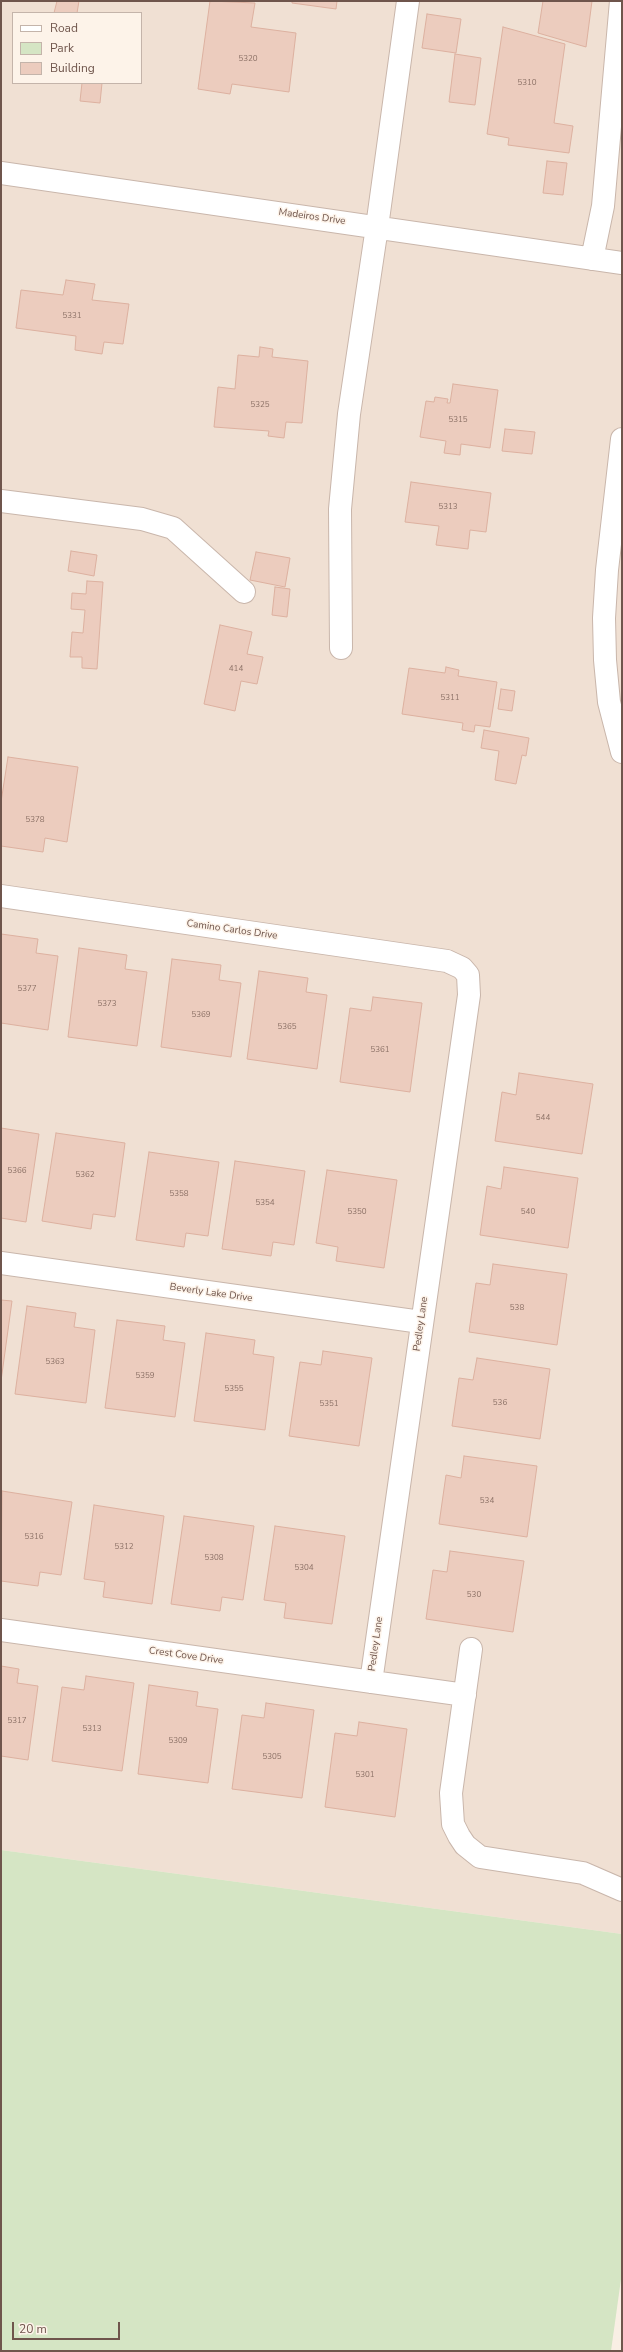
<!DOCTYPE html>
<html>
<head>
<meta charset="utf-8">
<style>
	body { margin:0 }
	#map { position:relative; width:623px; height:2352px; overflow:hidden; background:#f9efe4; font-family:"Nunito Sans",sans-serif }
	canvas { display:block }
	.frame { position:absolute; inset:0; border:2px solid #6f554c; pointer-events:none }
	.legend { position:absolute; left:12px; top:12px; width:130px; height:72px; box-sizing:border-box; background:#fdf3e9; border:1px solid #c4b4aa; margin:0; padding:5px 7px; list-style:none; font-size:12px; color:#6f554c }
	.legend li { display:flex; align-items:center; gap:8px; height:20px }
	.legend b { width:20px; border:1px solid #c4b4aa }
	.scale { position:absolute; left:12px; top:2322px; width:108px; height:18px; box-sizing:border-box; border:2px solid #6f554c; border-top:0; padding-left:5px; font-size:12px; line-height:14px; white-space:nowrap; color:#6f554c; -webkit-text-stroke:3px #fdf3e9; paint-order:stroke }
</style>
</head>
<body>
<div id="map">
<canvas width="623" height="2352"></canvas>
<div class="frame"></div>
<ul class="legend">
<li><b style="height:5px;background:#fff"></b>Road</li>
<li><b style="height:11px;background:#d5e5c4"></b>Park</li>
<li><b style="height:11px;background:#ecccbe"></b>Building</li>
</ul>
<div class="scale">20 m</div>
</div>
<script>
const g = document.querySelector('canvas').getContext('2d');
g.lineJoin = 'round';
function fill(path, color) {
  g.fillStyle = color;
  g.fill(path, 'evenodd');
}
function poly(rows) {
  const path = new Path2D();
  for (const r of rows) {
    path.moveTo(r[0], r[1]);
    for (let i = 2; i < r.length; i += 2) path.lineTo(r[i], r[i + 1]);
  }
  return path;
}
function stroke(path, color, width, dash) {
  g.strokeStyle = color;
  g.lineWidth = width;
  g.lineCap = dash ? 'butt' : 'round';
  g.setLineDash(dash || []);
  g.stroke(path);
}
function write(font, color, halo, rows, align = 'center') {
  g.font = font + ' "Nunito Sans",sans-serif';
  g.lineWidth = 3;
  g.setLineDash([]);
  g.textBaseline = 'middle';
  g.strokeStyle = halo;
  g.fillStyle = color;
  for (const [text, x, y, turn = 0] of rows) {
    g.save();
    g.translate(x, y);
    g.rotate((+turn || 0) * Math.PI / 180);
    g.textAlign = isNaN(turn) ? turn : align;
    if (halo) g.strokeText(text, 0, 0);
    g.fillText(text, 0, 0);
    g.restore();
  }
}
fill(poly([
	[1,1,622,1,622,1934,1,1850],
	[13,13,141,13,141,83,13,83]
]), '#f0e0d3');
fill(poly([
	[1,1850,622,1934,622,2272,611,2351,1,2351]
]), '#d5e5c4');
const building = poly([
	[57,1,79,1,77,13,54,13,57,1],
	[210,1,255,3,251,27,296,33,289,92,232,84,230,94,198,89,210,1],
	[292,1,337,1,336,9,292,3,292,1],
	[543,1,592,1,586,47,538,33,543,1],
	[427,14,461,19,456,53,422,48,427,14],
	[503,27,565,44,554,123,573,126,569,153,508,145,509,138,487,134,503,27],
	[455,54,481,58,475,105,449,102,455,54],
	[82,83,102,83,100,103,80,101,82,83],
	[547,161,567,163,563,195,543,193,547,161],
	[66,280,95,284,92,300,129,304,123,344,104,342,102,354,75,350,76,336,16,328,21,290,63,295,66,280],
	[260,347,273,349,272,357,308,361,302,423,286,422,284,438,268,436,269,431,214,427,218,387,235,389,238,355,259,357,260,347],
	[453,384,498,390,490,448,461,444,460,455,444,453,446,441,420,437,426,401,434,402,435,397,448,399,447,403,450,403,453,384],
	[505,429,535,432,532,454,502,451,505,429],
	[411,482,491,493,486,532,470,530,468,549,436,545,439,526,405,522,411,482],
	[71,551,97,555,94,576,68,571,71,551],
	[256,552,290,558,285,587,250,580,256,552],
	[87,581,103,582,97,669,82,668,82,657,70,657,72,632,83,633,85,610,71,609,72,593,86,594,87,581],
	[275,587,290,589,287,617,272,615,275,587],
	[220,625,252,632,247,654,263,657,257,684,241,681,235,711,204,704,220,625],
	[446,667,459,670,458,676,497,682,490,727,475,725,474,732,462,730,463,723,402,714,409,668,445,673,446,667],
	[501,689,515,691,512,711,498,709,501,689],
	[484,730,529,738,526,756,522,755,516,784,495,780,499,751,481,748,484,730],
	[8,757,78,767,67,842,45,838,43,852,1,846,1,802,8,757],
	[1,934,38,939,36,953,58,956,48,1030,1,1023,1,934],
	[79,948,127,955,125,969,147,972,137,1046,68,1037,79,948],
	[172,959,221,965,219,980,241,983,231,1057,161,1047,172,959],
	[259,971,308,978,306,992,327,995,317,1069,247,1059,259,971],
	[373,997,422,1003,410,1092,340,1082,350,1008,371,1011,373,997],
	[519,1073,593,1084,582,1154,495,1141,502,1092,516,1095,519,1073],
	[1,1128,39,1134,26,1222,1,1218,1,1128],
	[56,1133,125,1143,115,1217,93,1214,91,1229,42,1221,56,1133],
	[149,1152,219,1162,208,1236,186,1233,184,1247,136,1240,149,1152],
	[235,1161,305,1171,294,1245,273,1242,271,1256,222,1249,235,1161],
	[504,1167,578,1178,568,1248,480,1235,487,1186,501,1189,504,1167],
	[327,1170,397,1180,384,1268,336,1261,338,1247,316,1243,327,1170],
	[493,1264,567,1274,557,1345,469,1332,476,1283,490,1285,493,1264],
	[1,1300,12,1301,1,1381,1,1300],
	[27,1306,76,1313,74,1327,95,1330,86,1403,15,1394,27,1306],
	[117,1320,165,1326,163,1340,185,1343,175,1417,105,1408,117,1320],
	[206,1333,255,1340,253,1354,274,1357,265,1430,194,1421,206,1333],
	[323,1351,372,1358,359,1446,289,1436,300,1362,321,1365,323,1351],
	[477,1358,550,1369,540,1439,452,1426,459,1378,473,1380,477,1358],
	[464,1456,537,1466,527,1537,439,1524,446,1475,461,1478,464,1456],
	[2,1491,72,1502,61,1575,40,1572,38,1586,1,1581,2,1491],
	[94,1505,164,1516,152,1604,103,1597,105,1582,84,1579,94,1505],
	[184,1516,254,1526,243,1600,222,1597,220,1611,171,1604,184,1516],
	[275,1526,345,1536,332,1624,284,1618,286,1603,264,1600,275,1526],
	[450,1551,524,1561,513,1632,426,1619,433,1570,447,1572,450,1551],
	[1,1666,19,1669,17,1683,38,1686,28,1760,1,1756,1,1666],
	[86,1676,134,1683,122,1771,52,1761,62,1687,84,1690,86,1676],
	[149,1685,198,1692,196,1706,218,1709,208,1783,138,1774,149,1685],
	[266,1703,314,1710,302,1798,232,1789,242,1715,264,1718,266,1703],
	[359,1722,407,1729,395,1817,325,1807,335,1733,357,1736,359,1722]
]);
fill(building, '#ecccbe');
stroke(building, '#ddb1a0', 1);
const minor = poly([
	[1,173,622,263],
	[592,259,603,206,621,1],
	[622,439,607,570,604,618,605,660,609,702,622,752],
	[1,501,142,519,173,528,244,592],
	[341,648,340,509,349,414,377,227,408,1],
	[1,896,447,961,462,968,468,975,469,995,371,1682],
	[1,1263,421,1322],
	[1,1630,465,1695],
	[471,1649,451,1793,453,1824,459,1836,465,1845,480,1857,583,1873,622,1890]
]);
stroke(minor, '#c9b6ab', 24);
stroke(minor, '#fff', 22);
write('8px', '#8e7368', null, [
	["5320",248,59],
	["5310",527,83],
	["5331",72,316],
	["5325",260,405],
	["5315",458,420],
	["5313",448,507],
	["414",236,669],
	["5311",450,698],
	["5378",35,820],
	["5377",27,989],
	["5373",107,1004],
	["5369",201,1015],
	["5365",287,1027],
	["5361",380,1050],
	["544",543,1118],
	["5366",17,1171],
	["5362",85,1175],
	["5358",179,1194],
	["5354",265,1203],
	["5350",357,1212],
	["540",528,1212],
	["538",517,1308],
	["5363",55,1362],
	["5359",145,1376],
	["5355",234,1389],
	["536",500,1403],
	["5351",329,1404],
	["534",487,1501],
	["5316",34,1537],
	["5312",124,1547],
	["5308",214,1558],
	["5304",304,1568],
	["530",474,1595],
	["5317",17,1721],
	["5313",92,1729],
	["5309",178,1741],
	["5305",272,1757],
	["5301",365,1775]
]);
write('10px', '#6f554c', '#fdf3e9', [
	["Madeiros Drive",312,217,8],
	["Camino Carlos Drive",232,930,8],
	["Beverly Lake Drive",211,1293,8],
	["Pedley Lane",421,1324,-82],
	["Pedley Lane",376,1644,-82],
	["Crest Cove Drive",186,1656,8]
]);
</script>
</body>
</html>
